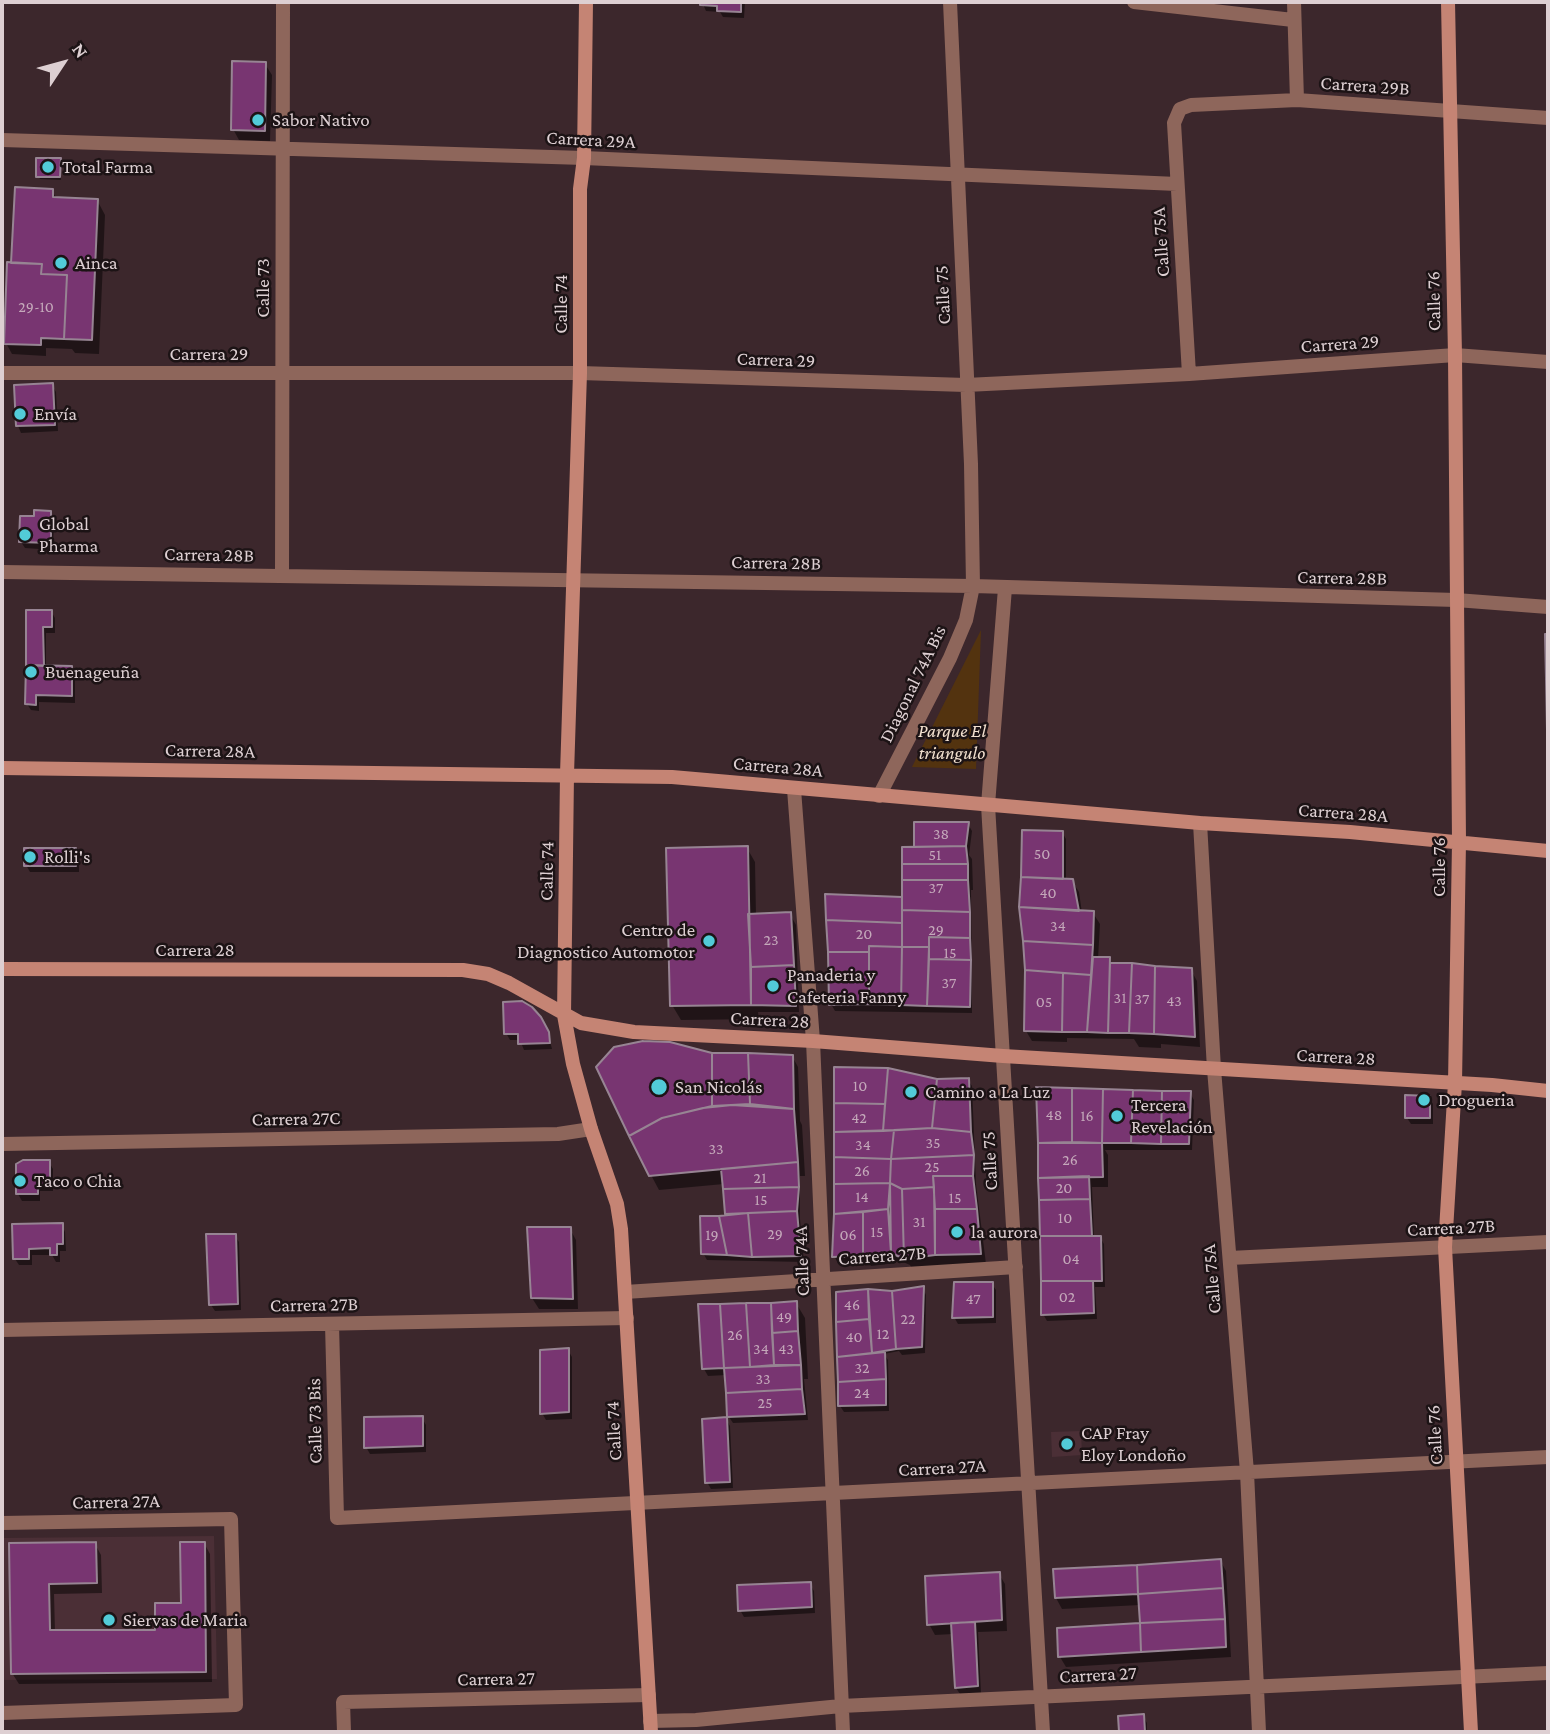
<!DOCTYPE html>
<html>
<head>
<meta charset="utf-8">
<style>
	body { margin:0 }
	#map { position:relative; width:1550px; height:1734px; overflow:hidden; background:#3c272c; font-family:"Crimson Pro",serif }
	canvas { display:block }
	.frame { position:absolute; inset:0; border:4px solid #ddcfd2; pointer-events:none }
	.north { position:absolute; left:28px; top:28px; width:70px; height:70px; -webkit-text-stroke:5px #1c1315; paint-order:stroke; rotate:54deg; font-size:19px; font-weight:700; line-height:28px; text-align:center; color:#ddcfd2 }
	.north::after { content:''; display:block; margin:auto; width:24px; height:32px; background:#ddcfd2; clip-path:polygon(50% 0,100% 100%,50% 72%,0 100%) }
</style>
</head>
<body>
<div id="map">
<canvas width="1550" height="1734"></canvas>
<div class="frame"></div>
<div class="north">N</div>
</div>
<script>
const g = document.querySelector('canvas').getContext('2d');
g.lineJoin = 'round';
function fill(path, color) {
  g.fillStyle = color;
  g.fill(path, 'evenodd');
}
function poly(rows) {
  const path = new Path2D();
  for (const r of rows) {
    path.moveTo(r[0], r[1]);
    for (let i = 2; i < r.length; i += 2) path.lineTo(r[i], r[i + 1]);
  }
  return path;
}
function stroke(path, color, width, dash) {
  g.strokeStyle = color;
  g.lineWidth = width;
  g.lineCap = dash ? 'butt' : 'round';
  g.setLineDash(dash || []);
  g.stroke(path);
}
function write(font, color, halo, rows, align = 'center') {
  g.font = font + ' "Crimson Pro",serif';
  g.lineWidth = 5;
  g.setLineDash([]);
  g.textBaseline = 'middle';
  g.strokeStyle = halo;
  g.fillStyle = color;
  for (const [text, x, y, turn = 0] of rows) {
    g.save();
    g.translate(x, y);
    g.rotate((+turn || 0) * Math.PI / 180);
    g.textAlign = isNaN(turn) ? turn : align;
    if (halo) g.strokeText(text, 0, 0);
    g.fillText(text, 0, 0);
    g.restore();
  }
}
fill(poly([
	[1081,1431,1082,1455,1052,1457,1051,1432],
	[214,1536,217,1679,3,1680,2,1538]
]), '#4b2f36');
fill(poly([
	[981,630,976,769,912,767]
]), '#53330f');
fill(poly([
	[702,2,745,2,744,18,723,17,720,12,706,11],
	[265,64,272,75,270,141,239,140,233,129],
	[60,160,61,180,40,179,38,176],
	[52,191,57,199,97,200,105,215,99,354,75,353,72,349,46,348,46,356,12,354,6,343,13,264],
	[52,385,56,392,58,431,21,433,18,426],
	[50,513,54,520,53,550,25,548,21,542],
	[28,611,51,611,55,618,55,633,46,633,46,667,71,668,75,675,75,703,39,702,39,711,31,710,27,704],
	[968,824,972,831,969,855,972,859,973,890,971,890,972,1013,835,1011,831,1004,904,899],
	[1062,832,1066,839,1066,881,1072,881,1079,892,1082,913,1093,913,1100,924,1098,959,1109,959,1112,964,1191,970,1197,981,1200,1047,1161,1044,1161,1048,1139,1047,1134,1039,1067,1038,1067,1042,1032,1041,1026,1031,1027,970],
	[747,848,755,862,756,916,790,914,796,925,799,1012,758,1012,759,1019,681,1020,672,1005],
	[75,850,79,857,79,872,30,872,26,865],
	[506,1033,548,1033,552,1049,524,1050,520,1040,510,1040],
	[712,1055,792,1056,798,1067,800,1121,802,1125,805,1176,800,1176,800,1219,804,1262,707,1260,703,1253,727,1215,724,1184,659,1190,651,1175],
	[836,1069,888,1070,936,1081,968,1080,972,1086,976,1184,986,1264,912,1269,910,1265,896,1259,896,1263,871,1266,869,1263,838,1263,834,1256],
	[1190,1093,1194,1100,1192,1150,1105,1150,1108,1155,1108,1187,1092,1187,1094,1238,1100,1237,1104,1244,1105,1287,1095,1287,1097,1319,1047,1321,1043,1314,1040,1143],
	[1429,1097,1433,1104,1433,1124,1411,1124,1407,1118],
	[49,1162,53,1169,53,1191,40,1191,40,1201,22,1201,18,1194],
	[62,1225,65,1232,66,1251,60,1251,60,1262,56,1262,52,1255,32,1255,32,1265,19,1265,15,1259],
	[570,1229,576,1240,578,1309,539,1309,532,1298],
	[235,1236,239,1242,241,1310,215,1311,211,1305],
	[992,1284,996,1290,996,1323,958,1324,954,1317],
	[923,1288,926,1295,925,1353,902,1355,899,1351,884,1354,888,1360,889,1411,844,1412,840,1406,837,1293,868,1291,894,1293],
	[796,1303,805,1318,808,1379,804,1379,808,1420,733,1423,729,1417,726,1375,708,1376,704,1369],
	[568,1350,572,1357,572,1419,546,1420,542,1413],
	[422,1418,426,1425,426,1452,370,1454,366,1447],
	[726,1419,730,1426,733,1488,711,1489,707,1482],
	[204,1543,210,1554,212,1682,19,1684,12,1673,11,1545,95,1544,101,1555,102,1593,54,1594,55,1632,157,1631,183,1605],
	[1220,1560,1226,1571,1231,1657,1066,1667,1060,1657,1141,1624,1140,1605,1062,1609,1056,1598],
	[999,1574,1005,1584,1007,1631,978,1632,981,1693,960,1694,956,1688,953,1634,935,1635,929,1624],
	[810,1584,814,1591,815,1613,744,1617,740,1610],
	[1143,1716,1147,1723,1147,1732,1121,1732,1119,1718]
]), '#0007');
const building = poly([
	[700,2,741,2,741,12,717,11,717,6,700,5,700,2],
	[232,61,266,62,265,131,231,130,232,61],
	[36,158,61,158,60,177,36,177,36,158],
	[15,187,53,189,53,197,98,199,92,340,64,339,67,275,41,274,42,264,11,263,15,187],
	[7,262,42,264,41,274,67,275,64,339,41,338,41,345,4,344,7,262],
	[53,383,55,425,16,426,14,385,53,383],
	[34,510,51,511,51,543,19,542,20,516,34,516,34,510],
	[26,610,52,610,52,627,43,627,44,666,26,665,26,610],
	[1545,634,1548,634,1548,679,1546,679,1545,634],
	[26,665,72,666,72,696,36,695,36,705,25,704,26,665],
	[1546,679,1548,679,1548,730,1547,730,1546,679],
	[914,822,969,822,966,846,914,847,914,822],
	[1022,830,1063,831,1063,879,1021,877,1022,830],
	[748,846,751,1005,670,1006,666,848,748,846],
	[966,846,968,864,902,864,902,847,966,846],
	[24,848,76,848,76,866,24,866,24,848],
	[902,864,968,864,968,880,902,880,902,864],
	[1021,877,1073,879,1079,911,1019,907,1021,877],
	[902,880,968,880,970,912,902,910,902,880],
	[825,894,902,897,902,923,826,920,825,894],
	[1019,907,1094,911,1093,945,1023,941,1019,907],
	[902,910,970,912,970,938,929,937,929,947,902,947,902,910],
	[791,912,794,965,751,967,748,914,791,912],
	[826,920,902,923,902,947,869,946,869,952,828,952,826,920],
	[929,937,970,938,971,960,929,959,929,937],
	[1023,941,1093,945,1091,975,1025,970,1023,941],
	[869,946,902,947,901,1005,869,1004,869,946],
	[902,947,929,947,927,1006,901,1005,902,947],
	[828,952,869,952,869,1004,829,1005,828,952],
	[1093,957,1110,957,1108,1033,1087,1032,1093,957],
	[929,959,971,960,970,1007,927,1006,929,959],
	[1110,963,1132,963,1129,1033,1108,1033,1110,963],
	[1132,963,1155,966,1154,1034,1129,1033,1132,963],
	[794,965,796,1006,751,1005,751,967,794,965],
	[1155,966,1192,968,1195,1037,1154,1034,1155,966],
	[1025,970,1063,973,1062,1032,1024,1031,1025,970],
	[1063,973,1091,975,1087,1032,1062,1032,1063,973],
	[522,1001,532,1007,541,1017,549,1032,550,1043,518,1044,518,1034,504,1034,503,1002,522,1001],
	[643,1041,670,1042,712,1053,712,1106,662,1118,629,1136,596,1067,614,1047,643,1041],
	[712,1053,748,1053,750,1104,712,1106,712,1053],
	[748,1053,793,1055,794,1109,750,1104,748,1053],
	[834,1067,888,1068,885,1104,834,1103,834,1067],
	[888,1068,937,1079,932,1128,883,1131,888,1068],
	[969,1078,971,1132,932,1128,937,1079,969,1078],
	[1036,1087,1072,1088,1072,1142,1038,1143,1036,1087],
	[1072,1088,1103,1089,1102,1143,1072,1142,1072,1088],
	[1103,1089,1133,1090,1131,1143,1102,1143,1103,1089],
	[1133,1090,1162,1091,1161,1144,1131,1143,1133,1090],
	[1162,1091,1191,1091,1189,1144,1161,1144,1162,1091],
	[1405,1095,1430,1096,1430,1118,1405,1118,1405,1095],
	[834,1103,885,1104,883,1131,834,1132,834,1103],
	[732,1105,794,1109,798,1162,649,1176,629,1136,662,1118,703,1108,732,1105],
	[932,1128,971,1132,974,1155,891,1159,894,1130,932,1128],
	[894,1130,891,1159,834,1157,834,1132,894,1130],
	[1038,1143,1102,1143,1103,1177,1038,1178,1038,1143],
	[974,1155,973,1176,933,1176,934,1187,902,1189,890,1183,891,1159,974,1155],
	[834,1157,891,1159,890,1183,834,1184,834,1157],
	[23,1160,50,1160,50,1185,38,1185,38,1194,16,1194,16,1164,23,1160],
	[798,1162,799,1187,723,1189,721,1169,798,1162],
	[933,1176,973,1176,977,1209,935,1209,933,1176],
	[1089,1176,1090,1199,1039,1200,1038,1178,1089,1176],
	[890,1183,888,1209,834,1214,834,1184,890,1183],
	[890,1183,902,1189,904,1259,891,1253,890,1183],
	[799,1187,797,1211,725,1214,723,1189,799,1187],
	[934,1187,935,1255,904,1259,902,1189,934,1187],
	[1090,1199,1092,1236,1040,1236,1039,1200,1090,1199],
	[888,1209,891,1253,863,1256,863,1212,888,1209],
	[935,1209,977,1209,981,1254,935,1255,935,1209],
	[797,1211,801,1256,752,1257,748,1213,797,1211],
	[863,1212,863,1256,832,1257,834,1214,863,1212],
	[748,1213,752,1257,727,1255,719,1216,748,1213],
	[700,1216,719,1216,727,1255,701,1254,700,1216],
	[63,1223,63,1244,57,1244,57,1255,50,1255,50,1248,29,1249,29,1259,13,1259,12,1224,63,1223],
	[527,1227,571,1227,573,1299,531,1298,527,1227],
	[206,1234,236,1234,238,1304,209,1305,206,1234],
	[1040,1236,1101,1236,1102,1281,1041,1281,1040,1236],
	[1041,1281,1093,1281,1094,1313,1041,1315,1041,1281],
	[954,1282,993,1282,993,1317,952,1318,954,1282],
	[924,1286,922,1347,896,1349,892,1291,924,1286],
	[868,1289,869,1319,836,1322,836,1292,868,1289],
	[868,1289,892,1291,896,1349,872,1353,868,1289],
	[797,1301,798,1331,772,1333,771,1303,797,1301],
	[746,1303,771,1303,774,1365,750,1367,746,1303],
	[746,1303,750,1367,724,1368,720,1304,746,1303],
	[698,1304,720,1304,724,1368,702,1369,698,1304],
	[869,1319,872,1353,837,1357,836,1322,869,1319],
	[798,1331,801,1365,774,1365,772,1333,798,1331],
	[569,1348,569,1412,540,1414,540,1350,569,1348],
	[885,1352,886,1379,838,1382,837,1357,885,1352],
	[801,1365,802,1389,726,1393,724,1368,801,1365],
	[886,1379,886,1405,838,1406,838,1382,886,1379],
	[802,1389,805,1414,727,1417,726,1393,802,1389],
	[423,1416,423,1446,364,1448,364,1417,423,1416],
	[727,1417,730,1482,705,1483,702,1419,727,1417],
	[96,1542,97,1583,49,1584,50,1630,155,1630,155,1603,181,1603,180,1542,205,1542,206,1672,11,1674,9,1543,96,1542],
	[1221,1559,1223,1588,1138,1594,1137,1565,1221,1559],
	[1137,1565,1138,1594,1055,1598,1053,1569,1137,1565],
	[1000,1572,1002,1620,927,1625,925,1576,1000,1572],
	[811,1582,812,1607,738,1611,737,1585,811,1582],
	[1223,1588,1225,1619,1140,1623,1138,1594,1223,1588],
	[1225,1619,1226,1647,1141,1652,1140,1623,1225,1619],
	[975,1622,978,1686,955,1688,951,1623,975,1622],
	[1140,1623,1141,1652,1058,1657,1057,1628,1140,1623],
	[1144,1714,1145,1732,1119,1732,1118,1716,1144,1714]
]);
fill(building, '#783571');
stroke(building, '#978493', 2);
stroke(poly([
	[1134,2,1293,20],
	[1294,2,1297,100],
	[2,140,584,158,1177,184],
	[2,373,580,373,966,385,1189,374,1455,355,1548,362],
	[1189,374,1174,123,1180,109,1191,105,1297,100,1548,118],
	[2,572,973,586,1456,600,1548,607],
	[282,575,283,2],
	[1005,588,988,805,1043,1732],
	[794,789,813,1041,843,1732],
	[879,796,950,658,966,620,973,586,971,464,950,2],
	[1200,823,1214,1069,1247,1472,1259,1732],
	[2,1144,558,1134,591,1129],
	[1230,1258,1548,1242],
	[625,1292,1016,1267],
	[332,1324,337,1518,1548,1457],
	[2,1330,627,1318],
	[2,1523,231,1519,236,1705,2,1713],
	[650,1721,696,1720,841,1706,1548,1673],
	[344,1732,343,1702,649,1695]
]), '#8e665b', 14);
stroke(poly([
	[586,2,584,158,580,189,580,373,567,774,564,1015,573,1064,591,1129,617,1204,621,1229,651,1732],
	[1448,2,1455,355,1459,842,1455,1083,1445,1247,1471,1732],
	[2,768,672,777,1200,823,1350,832,1548,851],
	[2,969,463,970,488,974,509,983,581,1023,634,1032,813,1041,1003,1056,1492,1085,1548,1091]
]), '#c58474', 14);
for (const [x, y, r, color] of [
	[258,120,7,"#52cbd8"],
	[48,167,7,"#52cbd8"],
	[61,263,7,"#52cbd8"],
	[20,414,7,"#52cbd8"],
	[25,535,7,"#52cbd8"],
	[31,672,7,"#52cbd8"],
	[30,857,7,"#52cbd8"],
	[709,941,7,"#52cbd8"],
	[773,986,7,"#52cbd8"],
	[659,1087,9,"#52cbd8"],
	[911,1092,7,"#52cbd8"],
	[1424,1100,7,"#52cbd8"],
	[1117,1116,7,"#52cbd8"],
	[20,1181,7,"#52cbd8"],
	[957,1232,7,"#52cbd8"],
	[1067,1444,7,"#52cbd8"],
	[109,1620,7,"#52cbd8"]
]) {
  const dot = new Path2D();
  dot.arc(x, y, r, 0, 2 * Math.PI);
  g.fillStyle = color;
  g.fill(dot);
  stroke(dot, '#1c1315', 2.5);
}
write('16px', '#c4a8ba', null, [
	["29-10",36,307],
	["38",941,834],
	["50",1042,854],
	["51",935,855],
	["37",936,888],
	["40",1048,893],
	["34",1058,926],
	["29",936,930],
	["20",864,934],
	["23",771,940],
	["15",950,953],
	["37",949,983],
	["31",1120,998],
	["37",1142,999],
	["43",1174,1001],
	["05",1044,1002],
	["10",860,1086],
	["48",1054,1115],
	["16",1087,1116],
	["42",859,1118],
	["35",933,1143],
	["34",863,1145],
	["33",716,1149],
	["26",1070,1160],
	["25",932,1167],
	["26",862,1171],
	["21",760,1178],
	["20",1064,1188],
	["14",862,1197],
	["15",955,1198],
	["15",761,1200],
	["10",1065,1218],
	["31",919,1222],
	["15",877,1232],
	["29",775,1234],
	["19",712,1235],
	["06",848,1235],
	["04",1071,1259],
	["02",1067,1297],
	["47",973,1299],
	["46",852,1305],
	["49",784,1317],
	["22",908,1319],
	["12",883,1334],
	["26",735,1335],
	["40",854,1337],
	["34",761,1349],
	["43",786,1349],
	["32",862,1368],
	["33",763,1379],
	["24",862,1393],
	["25",765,1403]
]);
write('19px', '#ddcfd2', '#1c1315', [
	["Carrera 29B",1365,86,4],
	["Carrera 29A",591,140,3],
	["Calle 75A",1161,242,-94],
	["Calle 73",263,288,-90],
	["Calle 75",943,295,-93],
	["Calle 76",1434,301,-91],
	["Calle 74",561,304,-90],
	["Carrera 29",1340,344,-4],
	["Carrera 29",209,354],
	["Carrera 29",776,360,2],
	["Carrera 28B",209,555,1],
	["Carrera 28B",776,563,1],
	["Carrera 28B",1342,578,1],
	["Diagonal 74A Bis",913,684,-64],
	["Carrera 28A",210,751,1],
	["Carrera 28A",778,767,5],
	["Carrera 28A",1343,813,4],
	["Calle 76",1439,867,-90],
	["Calle 74",547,871,-89],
	["Carrera 28",195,950],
	["Carrera 28",770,1020,3],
	["Carrera 28",1336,1057,3],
	["Carrera 27C",296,1119,-1],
	["Calle 75",990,1161,-93],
	["Carrera 27B",1451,1228,-3],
	["Carrera 27B",882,1256,-4],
	["Calle 74A",802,1261,-92],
	["Calle 75A",1212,1279,-95],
	["Carrera 27B",314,1305,-1],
	["Calle 73 Bis",315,1421,-91],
	["Calle 74",614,1431,-93],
	["Calle 76",1435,1435,-93],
	["Carrera 27A",942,1468,-3],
	["Carrera 27A",116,1502,-1],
	["Carrera 27",1098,1675,-3],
	["Carrera 27",496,1679,-1]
]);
write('19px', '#ddcfd2', '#1c1315', [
	["Sabor Nativo",272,120],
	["Total Farma",62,167],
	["Ainca",75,263],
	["Envía",34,414],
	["Global",39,524],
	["Pharma",39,546],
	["Buenageuña",45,672],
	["Rolli's",44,857],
	["Centro de",695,930,"right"],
	["Diagnostico Automotor",695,952,"right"],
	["Panaderia y",787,975],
	["Cafeteria Fanny",787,997],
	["San Nicolás",675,1087],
	["Camino a La Luz",925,1092],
	["Drogueria",1438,1100],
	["Tercera",1131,1105],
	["Revelación",1131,1127],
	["Taco o Chia",34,1181],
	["la aurora",971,1232],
	["CAP Fray",1081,1433],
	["Eloy Londoño",1081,1455],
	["Siervas de Maria",123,1620]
], 'left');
write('italic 19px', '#f3e1d0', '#1c1315', [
	["Parque El",952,731],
	["triangulo",952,753]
]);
</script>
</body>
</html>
